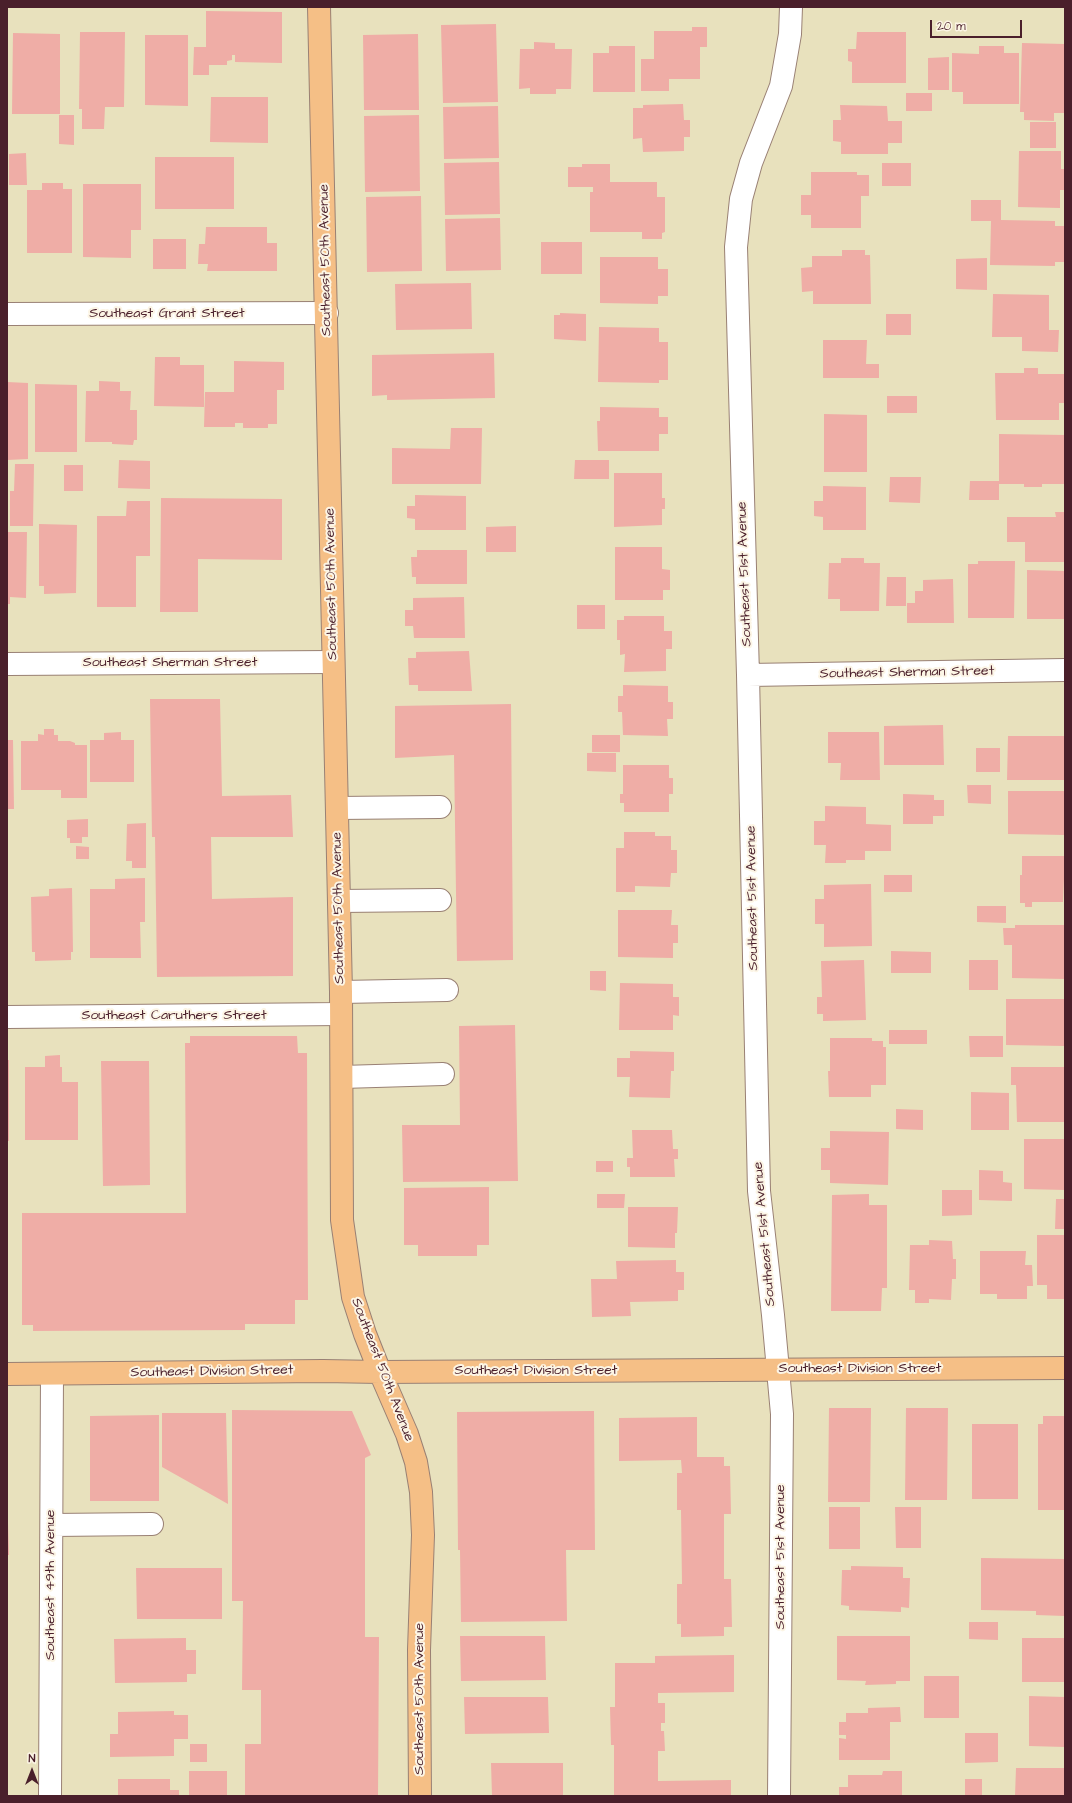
<!DOCTYPE html>
<html>
<head>
<meta charset="utf-8">
<style>
	body { margin:0 }
	#map { position:relative; width:1072px; height:1803px; overflow:hidden; background:#e8e1bd; font-family:"Architects Daughter",sans-serif }
	canvas { display:block }
	.frame { position:absolute; inset:0; border:8px solid #4a1f2b; pointer-events:none }
	.north { position:absolute; left:12px; top:1751px; width:40px; height:40px; -webkit-text-stroke:3px #fcf5e5; paint-order:stroke; rotate:0deg; font-size:11px; font-weight:700; line-height:16px; text-align:center; color:#4a1f2b }
	.north::after { content:''; display:block; margin:auto; width:14px; height:18px; background:#4a1f2b; clip-path:polygon(50% 0,100% 100%,50% 72%,0 100%) }
	.scale { position:absolute; left:930px; top:20px; width:92px; height:18px; box-sizing:border-box; border:2px solid #4a1f2b; border-top:0; padding-left:5px; font-size:12px; line-height:14px; white-space:nowrap; color:#4a1f2b; -webkit-text-stroke:3px #fcf5e5; paint-order:stroke }
</style>
</head>
<body>
<div id="map">
<canvas width="1072" height="1803"></canvas>
<div class="frame"></div>
<div class="north">N</div>
<div class="scale">20 m</div>
</div>
<script>
const g = document.querySelector('canvas').getContext('2d');
g.lineJoin = 'round';
function fill(path, color) {
  g.fillStyle = color;
  g.fill(path, 'evenodd');
}
function poly(rows) {
  const path = new Path2D();
  for (const r of rows) {
    path.moveTo(r[0], r[1]);
    for (let i = 2; i < r.length; i += 2) path.lineTo(r[i], r[i + 1]);
  }
  return path;
}
function stroke(path, color, width, dash) {
  g.strokeStyle = color;
  g.lineWidth = width;
  g.lineCap = dash ? 'butt' : 'round';
  g.setLineDash(dash || []);
  g.stroke(path);
}
function write(font, color, halo, rows, align = 'center') {
  g.font = font + ' "Architects Daughter",sans-serif';
  g.lineWidth = 4;
  g.setLineDash([]);
  g.textBaseline = 'middle';
  g.strokeStyle = halo;
  g.fillStyle = color;
  for (const [text, x, y, turn = 0] of rows) {
    g.save();
    g.translate(x, y);
    g.rotate((+turn || 0) * Math.PI / 180);
    g.textAlign = isNaN(turn) ? turn : align;
    if (halo) g.strokeText(text, 0, 0);
    g.fillText(text, 0, 0);
    g.restore();
  }
}
fill(poly([
	[206,11,282,12,282,63,235,62,235,55,232,55,232,60,227,61,227,65,209,65,209,75,193,75,194,47,206,47],
	[496,24,498,102,443,103,441,25],
	[692,27,707,27,707,47,700,47,700,79,669,79,669,91,641,91,641,59,654,59,654,31,692,31],
	[80,32,125,32,124,107,105,107,104,129,82,129,82,109,79,109],
	[857,32,906,32,906,83,852,83,852,62,848,61,848,49,856,49],
	[13,33,60,34,60,114,12,114],
	[418,34,419,110,364,110,363,35],
	[145,35,188,35,188,106,145,105],
	[534,42,555,43,555,49,572,49,571,89,556,89,556,94,530,94,530,88,519,89,520,49,534,49],
	[1022,43,1065,44,1065,113,1054,113,1054,121,1024,120,1024,112,1020,112],
	[609,46,635,46,635,92,593,92,593,53,609,53],
	[979,46,1004,46,1004,53,1019,53,1019,104,963,104,963,92,952,92,952,53,979,54],
	[949,57,949,90,928,90,928,58],
	[906,93,932,93,932,111,906,111],
	[211,97,268,97,268,143,210,142],
	[683,104,684,120,690,120,690,137,684,137,684,151,643,152,642,138,633,139,633,108,643,108,643,105],
	[840,105,887,106,888,121,902,121,902,143,888,143,888,154,841,154,841,142,833,141,833,120,841,120],
	[498,106,499,158,444,159,443,107],
	[59,115,74,115,74,145,59,144],
	[419,115,420,191,365,192,364,116],
	[1030,122,1056,122,1056,148,1030,148],
	[1019,151,1061,151,1061,169,1065,169,1065,190,1060,190,1060,208,1018,207],
	[26,153,27,185,9,185,9,154],
	[155,157,234,157,234,209,155,209],
	[499,162,500,214,445,215,444,163],
	[882,163,911,163,911,186,882,186],
	[582,164,610,164,610,182,657,182,657,197,665,197,665,232,662,233,662,239,642,239,642,232,590,232,590,192,593,192,593,187,568,187,568,167,582,167],
	[811,172,857,172,857,175,869,175,869,196,861,196,861,228,811,228,811,215,801,215,801,195,811,195],
	[42,183,63,183,63,189,72,189,72,253,27,253,27,190,42,190],
	[83,184,141,184,141,230,131,230,131,258,83,257],
	[421,196,422,271,367,272,366,197],
	[971,200,1001,200,1001,220,1055,221,1055,226,1065,226,1065,262,1055,262,1055,266,990,265,991,221,971,221],
	[500,218,501,270,446,271,445,219],
	[206,227,267,227,267,243,277,243,277,271,207,271,208,264,198,264,199,244,205,244],
	[153,239,186,239,186,269,153,269],
	[541,242,582,242,582,274,541,274],
	[842,250,865,250,865,255,870,255,871,304,813,304,813,291,802,292,801,268,812,267,812,256,842,256],
	[600,257,658,257,658,269,668,269,668,296,658,296,658,304,600,303],
	[987,258,987,290,956,289,956,259],
	[471,283,472,329,396,330,395,284],
	[993,294,1049,295,1049,330,1059,330,1058,352,1022,351,1022,337,992,337],
	[560,313,586,314,586,341,554,339,554,315,560,315],
	[886,314,911,314,911,335,886,335],
	[599,327,659,328,659,342,668,342,668,380,659,380,659,383,598,382],
	[823,340,867,340,866,364,879,364,879,378,823,378],
	[494,353,495,398,387,400,387,395,372,396,372,355],
	[155,357,180,357,180,365,204,365,204,407,154,406],
	[234,361,284,362,284,390,277,390,277,424,268,424,268,428,243,428,243,423,235,423,235,427,204,427,205,392,234,392],
	[1024,368,1038,368,1038,374,1065,374,1065,403,1059,403,1059,420,996,420,995,373,1024,373],
	[99,381,120,382,120,391,131,391,130,410,137,410,137,440,134,440,133,445,112,444,112,442,85,442,86,391,99,391],
	[7,382,28,383,28,459,7,460],
	[35,384,77,385,77,452,35,452],
	[887,396,917,396,917,413,887,413],
	[600,407,659,408,659,417,668,417,668,434,659,434,659,451,598,451,597,421,600,421],
	[824,414,867,415,867,472,824,472],
	[451,428,482,428,481,484,392,484,392,448,450,449],
	[999,434,1065,435,1065,484,1042,484,1042,487,1024,487,1024,484,999,484,999,500,969,500,970,481,999,481],
	[119,460,150,461,150,489,118,488],
	[575,460,609,460,609,479,574,479],
	[15,464,34,464,33,526,10,526,10,491,14,491],
	[64,465,83,465,83,491,64,491],
	[614,473,662,473,662,498,665,498,665,509,662,509,662,525,614,527],
	[890,477,921,477,920,503,889,502],
	[823,486,866,487,866,530,823,530,823,517,814,516,814,501,823,501],
	[415,495,466,496,466,530,415,530,415,519,407,518,407,506,415,506],
	[161,498,282,499,282,560,198,559,198,612,160,612],
	[127,501,150,501,150,556,136,556,136,607,97,607,97,516,126,516],
	[1055,512,1065,512,1065,562,1025,562,1025,542,1007,542,1007,517,1056,517],
	[39,524,77,525,76,593,44,594,44,586,39,586],
	[516,526,516,552,486,552,486,527],
	[7,532,27,532,26,598,10,597,10,604,7,604],
	[615,547,662,547,662,569,670,570,670,590,663,590,663,600,615,600],
	[417,550,467,550,467,584,416,584,416,577,412,577,411,557,417,557],
	[841,558,864,558,864,563,880,563,879,611,840,611,840,599,828,599,829,563,841,563],
	[978,561,1015,561,1014,618,968,618,968,564,978,564],
	[1027,570,1065,571,1065,619,1027,619],
	[887,577,906,577,906,606,886,606],
	[953,579,954,623,907,623,907,603,915,603,915,591,923,591,923,580],
	[464,597,465,638,414,638,413,626,405,626,405,610,413,610,413,598],
	[577,605,605,605,605,629,577,629],
	[624,616,664,616,664,631,672,631,672,649,666,649,666,671,624,672,625,654,620,655,620,640,617,640,617,620,624,620],
	[469,651,472,691,418,691,418,685,409,685,408,658,416,658,416,652],
	[623,685,668,686,668,702,673,702,673,719,667,719,668,736,623,735,622,712,618,712,618,696,623,696],
	[150,699,220,699,222,796,291,795,293,837,211,837,212,899,293,897,293,976,157,977,155,837,152,837],
	[511,704,513,960,457,961,454,755,395,758,395,706],
	[943,725,944,765,884,765,884,726],
	[44,729,54,729,54,735,58,735,58,741,70,741,75,743,75,745,87,745,87,798,61,798,61,790,21,790,21,741,38,741,38,734,44,735],
	[121,732,121,740,134,740,134,782,90,782,90,740,104,740,104,733],
	[828,732,879,732,880,780,840,780,841,763,828,763],
	[592,735,620,735,620,752,592,752],
	[1008,736,1065,736,1065,780,1007,780],
	[7,740,13,740,14,809,7,809],
	[976,748,1000,748,1000,772,976,772],
	[587,753,616,753,616,772,587,771],
	[623,765,669,765,669,778,673,778,673,794,669,794,669,812,624,812,624,803,620,803,620,794,623,794],
	[967,785,991,785,991,804,968,803],
	[1008,791,1065,791,1065,835,1008,834],
	[903,794,934,795,934,800,944,800,944,816,933,816,933,824,903,824],
	[825,806,866,807,866,824,891,825,891,851,865,851,865,860,846,860,846,863,825,863,826,845,814,845,814,821,825,821],
	[88,819,88,837,82,837,82,843,70,843,70,838,67,838,67,820],
	[146,823,146,868,132,868,132,861,126,861,127,824],
	[624,832,655,832,655,836,671,836,671,850,677,850,677,873,671,873,670,887,635,886,635,892,616,892,616,848,624,848],
	[76,846,89,847,89,859,76,859],
	[1022,856,1065,856,1063,902,1032,902,1032,907,1025,907,1025,903,1020,903,1020,875,1022,875],
	[884,875,912,875,912,892,884,892],
	[145,878,145,922,140,922,141,958,90,958,90,889,115,889,115,879],
	[871,884,872,946,824,947,824,924,815,924,815,899,824,899,824,885],
	[72,888,73,952,71,952,71,960,35,961,35,952,32,952,31,897,49,896,49,889],
	[977,906,1006,906,1006,923,977,922],
	[618,910,672,910,671,925,678,925,678,943,673,943,673,958,618,957],
	[1015,925,1065,925,1065,979,1012,978,1012,945,1004,945,1003,928,1015,928],
	[891,951,931,952,931,973,891,973],
	[864,960,866,1020,823,1021,823,1014,817,1014,817,997,822,997,821,961],
	[969,960,998,960,998,990,969,990],
	[590,971,606,971,606,991,590,990],
	[620,983,673,984,673,997,679,997,679,1016,673,1015,673,1030,619,1030],
	[1006,999,1065,999,1065,1046,1006,1045],
	[515,1025,518,1181,403,1182,402,1125,460,1125,459,1026],
	[889,1030,927,1030,927,1044,889,1044],
	[190,1036,297,1036,298,1053,307,1053,308,1300,295,1300,295,1324,245,1324,245,1330,33,1331,33,1325,22,1325,22,1213,186,1213,185,1043,190,1043],
	[969,1036,1003,1036,1003,1057,970,1057],
	[830,1038,872,1038,872,1041,883,1041,883,1047,886,1047,886,1085,871,1085,871,1097,829,1097,828,1071,830,1071],
	[630,1051,674,1052,674,1071,671,1071,670,1098,629,1097,630,1077,617,1077,617,1058,630,1058],
	[60,1055,60,1067,62,1067,62,1082,78,1082,78,1140,25,1140,25,1067,45,1067,45,1056],
	[7,1060,9,1060,9,1141,7,1141],
	[101,1061,149,1061,150,1185,103,1186],
	[1011,1067,1065,1067,1065,1122,1017,1122,1016,1085,1011,1085],
	[971,1092,1009,1093,1009,1130,971,1130],
	[896,1109,923,1110,923,1130,896,1129],
	[632,1130,672,1130,673,1149,678,1149,678,1159,674,1159,675,1177,630,1177,630,1167,627,1167,627,1158,633,1158],
	[830,1131,889,1132,888,1185,830,1183,830,1170,821,1170,821,1148,830,1148],
	[1024,1139,1065,1139,1065,1190,1024,1189],
	[596,1161,613,1161,613,1172,596,1172],
	[979,1170,1003,1171,1003,1182,1012,1183,1012,1201,979,1200],
	[489,1187,489,1245,477,1245,477,1256,418,1256,418,1245,404,1245,404,1188],
	[942,1190,972,1190,972,1215,942,1216],
	[597,1194,625,1194,624,1208,597,1208],
	[869,1194,869,1205,887,1205,887,1288,882,1288,881,1311,831,1311,832,1195],
	[1056,1199,1065,1199,1065,1229,1055,1229],
	[628,1207,678,1207,677,1233,675,1233,675,1248,628,1247],
	[1037,1235,1065,1235,1065,1299,1047,1299,1047,1285,1037,1285],
	[929,1240,952,1241,953,1259,956,1259,956,1279,952,1279,951,1300,929,1299,929,1303,915,1303,915,1290,909,1290,910,1245,929,1245],
	[980,1251,1026,1251,1025,1265,1032,1265,1033,1286,1027,1286,1027,1299,997,1299,997,1294,980,1294],
	[676,1260,676,1272,684,1272,684,1290,678,1290,678,1301,630,1302,631,1316,592,1317,591,1279,617,1279,616,1261],
	[829,1408,871,1408,870,1502,828,1502],
	[906,1408,948,1408,947,1500,905,1500],
	[232,1410,352,1411,371,1455,365,1458,365,1637,379,1637,378,1796,245,1796,245,1744,261,1744,261,1690,242,1690,243,1601,232,1601],
	[594,1411,595,1550,566,1550,567,1621,461,1622,460,1550,458,1550,457,1412],
	[162,1413,226,1413,228,1504,162,1467],
	[159,1415,159,1501,90,1501,90,1416],
	[1043,1416,1065,1416,1065,1510,1038,1510,1038,1424,1043,1424],
	[697,1417,697,1457,724,1457,724,1466,730,1466,731,1514,724,1514,724,1579,731,1579,732,1627,724,1627,724,1636,681,1637,681,1624,677,1624,677,1584,682,1584,681,1510,677,1510,677,1473,682,1473,681,1460,619,1461,619,1418],
	[972,1424,1018,1424,1018,1499,972,1499],
	[829,1507,860,1507,860,1549,829,1549],
	[895,1507,921,1507,921,1548,896,1548],
	[7,1523,8,1523,9,1555,7,1555],
	[981,1558,1065,1559,1065,1616,1036,1615,1036,1611,981,1610],
	[851,1566,903,1567,903,1578,910,1578,909,1608,901,1607,901,1612,849,1610,849,1606,841,1605,842,1570,851,1570],
	[136,1568,222,1568,222,1619,137,1619],
	[969,1622,998,1622,998,1640,969,1639],
	[460,1636,545,1636,546,1680,461,1681],
	[837,1636,910,1636,910,1681,896,1681,896,1684,865,1685,866,1681,837,1680],
	[186,1638,186,1650,196,1650,196,1674,187,1674,187,1682,115,1683,114,1639],
	[1022,1638,1065,1638,1065,1682,1022,1682],
	[734,1655,734,1692,658,1693,658,1703,665,1703,665,1723,661,1723,661,1731,664,1731,665,1751,658,1751,658,1781,731,1780,731,1796,614,1796,614,1745,611,1745,610,1707,615,1707,615,1663,655,1663,655,1656],
	[924,1676,959,1676,959,1718,924,1718],
	[1029,1696,1065,1697,1065,1747,1029,1746],
	[464,1697,548,1697,549,1733,465,1734],
	[900,1707,901,1722,890,1722,890,1760,839,1760,839,1738,846,1739,846,1735,839,1735,839,1722,846,1722,846,1713,868,1713,868,1708],
	[174,1711,174,1715,188,1715,188,1739,174,1739,174,1756,110,1757,110,1734,118,1734,118,1712],
	[965,1733,998,1733,998,1762,965,1763],
	[190,1744,207,1744,207,1762,190,1762],
	[491,1763,563,1763,563,1796,492,1796],
	[1016,1768,1065,1768,1065,1796,1015,1796],
	[189,1771,227,1771,227,1796,189,1796],
	[883,1771,902,1771,902,1796,839,1796,839,1787,848,1787,848,1775,882,1775],
	[118,1779,170,1779,170,1790,179,1790,179,1796,118,1796],
	[965,1779,982,1779,982,1796,965,1796]
]), '#efada6');
const minor = poly([
	[7,314,327,313],
	[7,664,333,662],
	[748,675,1065,670],
	[337,808,440,807],
	[339,901,440,900],
	[341,992,447,990],
	[7,1017,341,1014],
	[342,1077,443,1074],
	[52,1525,152,1524],
	[50,1796,52,1374],
	[779,1796,782,1414,773,1315,759,1191,748,675,736,247,741,199,751,163,781,86,790,34,791,7]
]);
const major = poly([
	[319,7,341,992,342,1220,353,1297,365,1334,380,1372,407,1434,416,1462,421,1492,423,1535,419,1650,420,1796],
	[7,1374,323,1371,380,1372,1065,1368]
]);
stroke(minor, '#998074', 24);
stroke(major, '#998074', 24);
stroke(minor, '#fff', 22);
stroke(major, '#f5bf86', 22);
write('14px', '#4a1f2b', '#fcf5e5', [
	["Southeast 50th Avenue",326,260,-91],
	["Southeast Grant Street",167,314],
	["Southeast 51st Avenue",745,574,-92],
	["Southeast 50th Avenue",332,584,-91],
	["Southeast Sherman Street",170,663],
	["Southeast Sherman Street",907,673,-1],
	["Southeast 51st Avenue",753,898,-91],
	["Southeast 50th Avenue",339,908,-91],
	["Southeast Caruthers Street",174,1016],
	["Southeast 51st Avenue",765,1234,-95],
	["Southeast Division Street",860,1369],
	["Southeast 50th Avenue",382,1370,69],
	["Southeast Division Street",536,1371],
	["Southeast Division Street",212,1372,-1],
	["Southeast 51st Avenue",781,1557,-90],
	["Southeast 49th Avenue",51,1585,-90],
	["Southeast 50th Avenue",420,1699,-90]
]);
</script>
</body>
</html>
